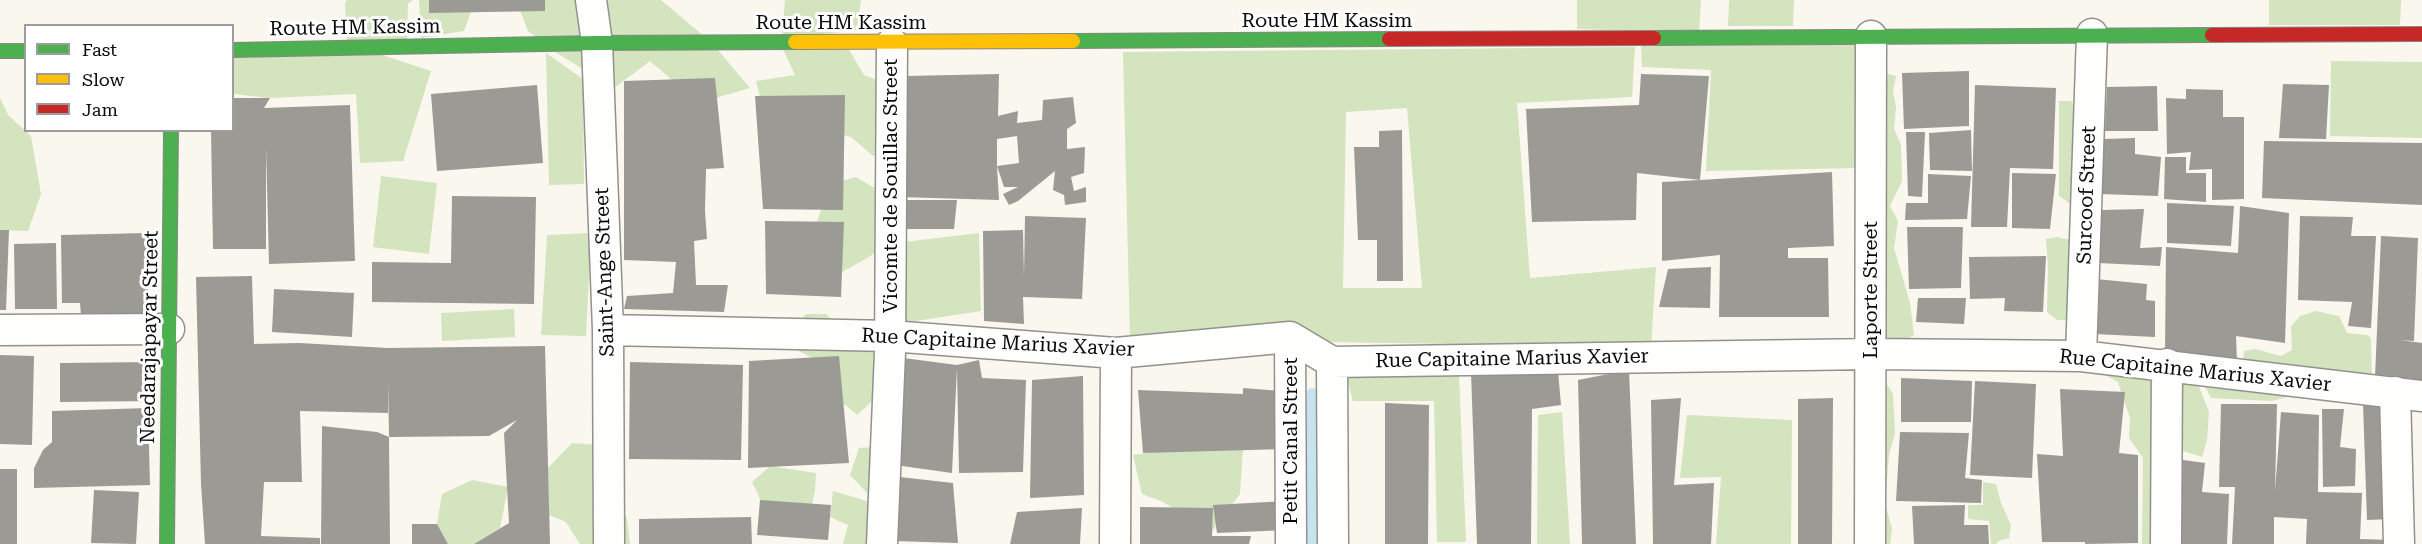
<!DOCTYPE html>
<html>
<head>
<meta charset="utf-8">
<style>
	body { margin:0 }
	#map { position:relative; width:2422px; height:544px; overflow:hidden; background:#faf7ee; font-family:"Roboto Serif",serif }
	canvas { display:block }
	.legend { position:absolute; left:24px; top:24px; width:210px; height:108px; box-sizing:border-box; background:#fff; border:2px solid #9d9d9d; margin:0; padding:8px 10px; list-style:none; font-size:18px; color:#0b0b0b }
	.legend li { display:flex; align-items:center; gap:12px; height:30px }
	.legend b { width:30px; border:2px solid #9d9d9d }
</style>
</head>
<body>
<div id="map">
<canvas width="2422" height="544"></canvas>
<ul class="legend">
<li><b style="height:8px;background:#4caf50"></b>Fast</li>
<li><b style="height:8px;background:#ffc107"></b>Slow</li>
<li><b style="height:8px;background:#c62828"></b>Jam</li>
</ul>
</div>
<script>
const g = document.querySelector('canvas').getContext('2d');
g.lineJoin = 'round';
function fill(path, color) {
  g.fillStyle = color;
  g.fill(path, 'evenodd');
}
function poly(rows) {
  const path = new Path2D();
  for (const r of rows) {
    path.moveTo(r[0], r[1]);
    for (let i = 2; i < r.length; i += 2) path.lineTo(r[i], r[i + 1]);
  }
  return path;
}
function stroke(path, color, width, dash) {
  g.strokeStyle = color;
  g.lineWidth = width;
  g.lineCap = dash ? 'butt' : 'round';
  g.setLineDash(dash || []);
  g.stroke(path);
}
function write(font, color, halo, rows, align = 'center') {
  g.font = font + ' "Roboto Serif",serif';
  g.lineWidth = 6;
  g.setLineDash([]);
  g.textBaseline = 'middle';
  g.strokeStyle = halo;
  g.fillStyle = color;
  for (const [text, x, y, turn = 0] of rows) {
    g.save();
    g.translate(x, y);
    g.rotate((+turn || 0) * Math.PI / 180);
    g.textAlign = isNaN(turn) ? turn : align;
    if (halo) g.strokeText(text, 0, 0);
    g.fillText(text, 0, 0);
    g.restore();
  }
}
fill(poly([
	[347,0,413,0,408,4,407,47,347,42,345,3],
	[419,0,465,0,471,12,464,31,421,38],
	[516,0,661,0,712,43,750,88,699,103,650,61,614,88,555,52,528,31],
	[785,0,861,0,857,30,782,39],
	[1577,0,1701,0,1699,33,1577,29],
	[1729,0,1794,0,1793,26,1728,26],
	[2269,0,2401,0,2400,25,2269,25],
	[845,43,864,75,892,86,891,145,873,156,851,137,819,128,766,121,756,81,795,75,783,49],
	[1641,44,1860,44,1859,168,1706,171,1711,70,1642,67],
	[358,47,431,71,403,161,360,163,356,94,270,98,233,94,233,56],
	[1635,47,1632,97,1517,103,1530,278,1656,267,1651,347,1130,339,1123,52],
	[1407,108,1422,288,1343,288,1346,112],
	[546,53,583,79,584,184,549,185],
	[2331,61,2422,62,2422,138,2330,136],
	[1876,71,1896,76,1893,91,1896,107,1894,129,1901,144,1902,181,1890,206,1898,221,1894,248,1910,303,1914,335,1893,347,1876,347],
	[0,98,8,115,31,136,41,194,28,231,0,230],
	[2059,101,2071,101,2081,115,2076,208,2059,196],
	[381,176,437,183,429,254,373,247],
	[856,177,884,194,891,240,869,257,842,272,819,264,817,222,830,184],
	[591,233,586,336,541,335,547,235],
	[979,233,981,311,896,324,904,242],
	[2057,237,2078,242,2067,320,2057,320,2047,312,2048,267,2046,239],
	[514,309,515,337,442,341,441,313],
	[2316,311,2339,316,2347,333,2367,335,2371,338,2372,382,2243,364,2244,351,2255,349,2281,356,2292,350,2291,326,2300,316],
	[806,314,826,314,858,344,877,341,882,392,857,415,843,403,840,373,790,346,793,330],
	[2100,363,2162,370,2160,544,2142,544,2143,458,2129,438,2130,418,2118,382,2105,375],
	[1875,365,1893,394,1895,434,1889,454,1885,504,1892,528,1890,544,1874,544],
	[2170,370,2194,374,2209,412,2207,440,2202,457,2180,450],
	[1345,372,1459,376,1466,542,1437,542,1434,401,1353,401],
	[2200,376,2301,386,2287,397,2272,401,2211,398],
	[1562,412,1570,544,1537,544,1538,415],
	[1687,415,1792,420,1791,544,1716,544,1721,477,1680,478],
	[572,443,596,445,627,519,630,544,580,544,566,522,549,515,548,468],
	[874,447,903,462,896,485,867,493,850,475,859,448],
	[1243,449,1240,494,1212,531,1161,501,1142,494,1133,455,1163,451],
	[770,466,816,473,815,490,811,509,765,509,752,482],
	[472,480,508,487,500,528,474,544,448,544,437,524,442,494],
	[1983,482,1996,484,2001,503,2011,525,2009,538,1998,541,1996,544,1991,544,1989,521,1968,519,1968,505,1983,505],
	[833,491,890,508,884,544,843,544,848,525,830,517]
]), '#d3e4bf');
stroke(poly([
	[1312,393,1312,544]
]), '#c8e3f0', 10);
fill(poly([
	[429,0,545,0,545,11,429,13],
	[1969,71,1969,126,1904,129,1902,73],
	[999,74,998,116,1018,111,1017,123,1042,120,1043,100,1073,97,1076,123,1067,129,1067,149,1085,147,1084,173,1071,177,1074,191,1086,187,1086,202,1065,205,1064,195,1053,190,1055,171,1018,201,1009,205,1003,194,1018,187,1004,187,997,166,999,200,899,197,900,126,908,126,906,76],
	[1017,136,1019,163,997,166,997,139],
	[1641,74,1709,76,1700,180,1832,172,1834,246,1788,248,1788,258,1828,258,1829,317,1719,317,1720,255,1662,261,1662,182,1700,180,1637,173,1636,220,1532,222,1526,109,1639,105],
	[715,78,724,168,706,169,705,211,707,239,694,241,696,285,728,285,724,312,624,309,627,296,673,293,676,262,624,260,624,81],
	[2283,84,2329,85,2326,139,2279,138],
	[537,85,543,163,437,171,431,94],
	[1975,85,2056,88,2053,169,2010,168,2007,227,1971,227],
	[2157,86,2158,131,2105,131,2107,87],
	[2186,89,2223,90,2223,117,2244,117,2244,199,2212,200,2212,169,2189,170,2191,152,2167,154,2166,98,2186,99],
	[845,95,843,210,763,209,755,96],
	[232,98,270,98,264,108,350,105,355,261,269,264,266,147,266,249,213,249,211,130,232,130],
	[1402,130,1403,281,1377,281,1377,240,1358,240,1354,147,1379,147,1379,131],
	[1971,130,1972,171,1930,170,1929,133],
	[1906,132,1925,132,1922,197,1908,196],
	[2135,138,2135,154,2161,157,2158,196,2100,194,2104,139],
	[2264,141,2422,143,2422,205,2262,198],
	[2165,157,2186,157,2186,173,2206,173,2206,202,2164,199],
	[2012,173,2056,174,2050,229,2012,228],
	[1928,174,1971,176,1967,219,1905,220,1906,203,1928,203],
	[452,196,536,197,534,304,372,302,372,262,451,263],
	[904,200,957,200,954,229,897,229],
	[2167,203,2234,206,2231,246,2167,243],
	[2240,206,2289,213,2285,343,2236,336,2237,361,2165,353,2166,247,2238,253],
	[2144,209,2140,248,2162,247,2160,266,2098,263,2101,210],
	[1025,216,1086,218,1082,299,1023,297,1024,324,984,321,983,231,1023,230,1024,276],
	[2300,216,2353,217,2351,236,2376,236,2371,328,2348,326,2352,302,2298,300],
	[765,221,844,222,841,297,766,294],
	[1907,227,1963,227,1961,288,1909,289],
	[0,230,9,230,6,310,0,310],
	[147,233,148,314,81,315,80,303,62,303,61,235],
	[2381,236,2418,238,2414,341,2400,340,2422,343,2422,384,2375,377],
	[56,243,57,309,15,309,14,244],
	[2046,256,2043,312,2004,311,2005,298,1970,299,1969,257],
	[1711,267,1710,308,1659,307,1668,269],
	[252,276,254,344,299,343,388,348,545,346,550,544,474,544,509,523,504,433,517,420,489,436,389,437,388,380,388,413,300,411,302,482,264,482,261,536,320,538,320,544,205,544,201,484,196,277],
	[2096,279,2147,284,2146,300,2155,301,2155,337,2095,334],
	[274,289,354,293,352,337,272,332],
	[1918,298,1966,298,1964,324,1916,322],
	[0,355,34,356,32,445,0,444],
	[839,356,849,463,748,468,749,361],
	[896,357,957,365,979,360,982,378,1026,380,1023,472,959,473,957,368,952,473,895,465],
	[152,362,153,401,60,402,60,363],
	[630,362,743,365,741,460,629,459],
	[1629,370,1636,544,1582,544,1578,380],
	[1558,371,1561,405,1532,409,1531,544,1477,544,1471,372],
	[1083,376,1084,495,1030,498,1032,380],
	[1901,378,1972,381,1971,422,1901,422],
	[1975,381,2036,384,2032,478,1970,475],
	[1243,388,1281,391,1284,449,1143,453,1138,390,1243,394],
	[2060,389,2125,392,2119,453,2138,455,2138,543,2085,544,2085,542,2042,542,2037,454,2063,456],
	[1681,398,1674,485,1714,483,1711,544,1653,544,1651,400],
	[1833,398,1832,544,1798,544,1798,399],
	[1385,403,1429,405,1428,544,1385,544],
	[2221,404,2277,404,2275,491,2281,412,2319,415,2318,492,2362,493,2360,539,2392,540,2392,544,2306,544,2307,519,2274,517,2274,544,2232,544,2235,487,2219,487],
	[2363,404,2389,404,2392,519,2367,520],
	[148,408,150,485,34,488,34,468,43,450,52,442,52,411],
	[2322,409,2344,409,2340,447,2356,449,2355,486,2323,487],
	[322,426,377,432,389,437,390,544,321,544],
	[1900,432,1969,433,1965,478,1982,480,1981,503,1896,501],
	[2183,460,2205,463,2202,492,2229,494,2227,544,2180,544],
	[0,469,17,469,17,544,0,544],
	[891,476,953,483,958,543,894,541],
	[94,490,139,492,136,544,91,543],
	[760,500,831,505,828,540,757,535],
	[1286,501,1288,530,1217,533,1213,505],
	[1965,505,1964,525,1988,525,1989,544,1914,544,1912,506],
	[1140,507,1213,508,1212,536,1251,536,1249,544,1140,544],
	[1082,508,1080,544,1010,544,1017,512],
	[751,517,752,544,639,544,639,519],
	[412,524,437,524,448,544,412,544]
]), '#9c9a95');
const street = poly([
	[591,0,597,43,608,330,609,544],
	[0,330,169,329],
	[608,330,890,336,1116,353,1290,337,1332,362,1871,354,2081,356,2422,396],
	[1290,337,1291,544],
	[2081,356,2092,34],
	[1332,362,1333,544],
	[2395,392,2399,544],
	[882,544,890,352,892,43],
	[1115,544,1116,353],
	[1870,544,1871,36],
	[2166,544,2167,364]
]);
const fast = poly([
	[1654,38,2212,35],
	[1073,41,1389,39],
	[232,50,597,43,795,42],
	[0,51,26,51],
	[167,544,171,130]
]);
const slow = poly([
	[795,42,1073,41]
]);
const jam = poly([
	[2212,35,2422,34],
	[1389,39,1654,38]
]);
stroke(street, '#93918d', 33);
stroke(fast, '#898884', 16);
stroke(slow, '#898884', 16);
stroke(jam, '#898884', 16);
stroke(street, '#fefefc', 30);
stroke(fast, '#4caf50', 14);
stroke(slow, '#ffc107', 14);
stroke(jam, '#c62828', 14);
write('20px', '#0b0b0b', '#fff', [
	["Route HM Kassim",1327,21],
	["Route HM Kassim",841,23],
	["Route HM Kassim",355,28,-1],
	["Vicomte de Souillac Street",891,186,-90],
	["Surcoof Street",2087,195,-88],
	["Saint-Ange Street",605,272,-92],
	["Laporte Street",1871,290,-90],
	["Needarajapayar Street",150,337,-89],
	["Rue Capitaine Marius Xavier",998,343,3],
	["Rue Capitaine Marius Xavier",1512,359,-1],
	["Rue Capitaine Marius Xavier",2195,371,6],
	["Petit Canal Street",1291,441,-90]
]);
</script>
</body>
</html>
